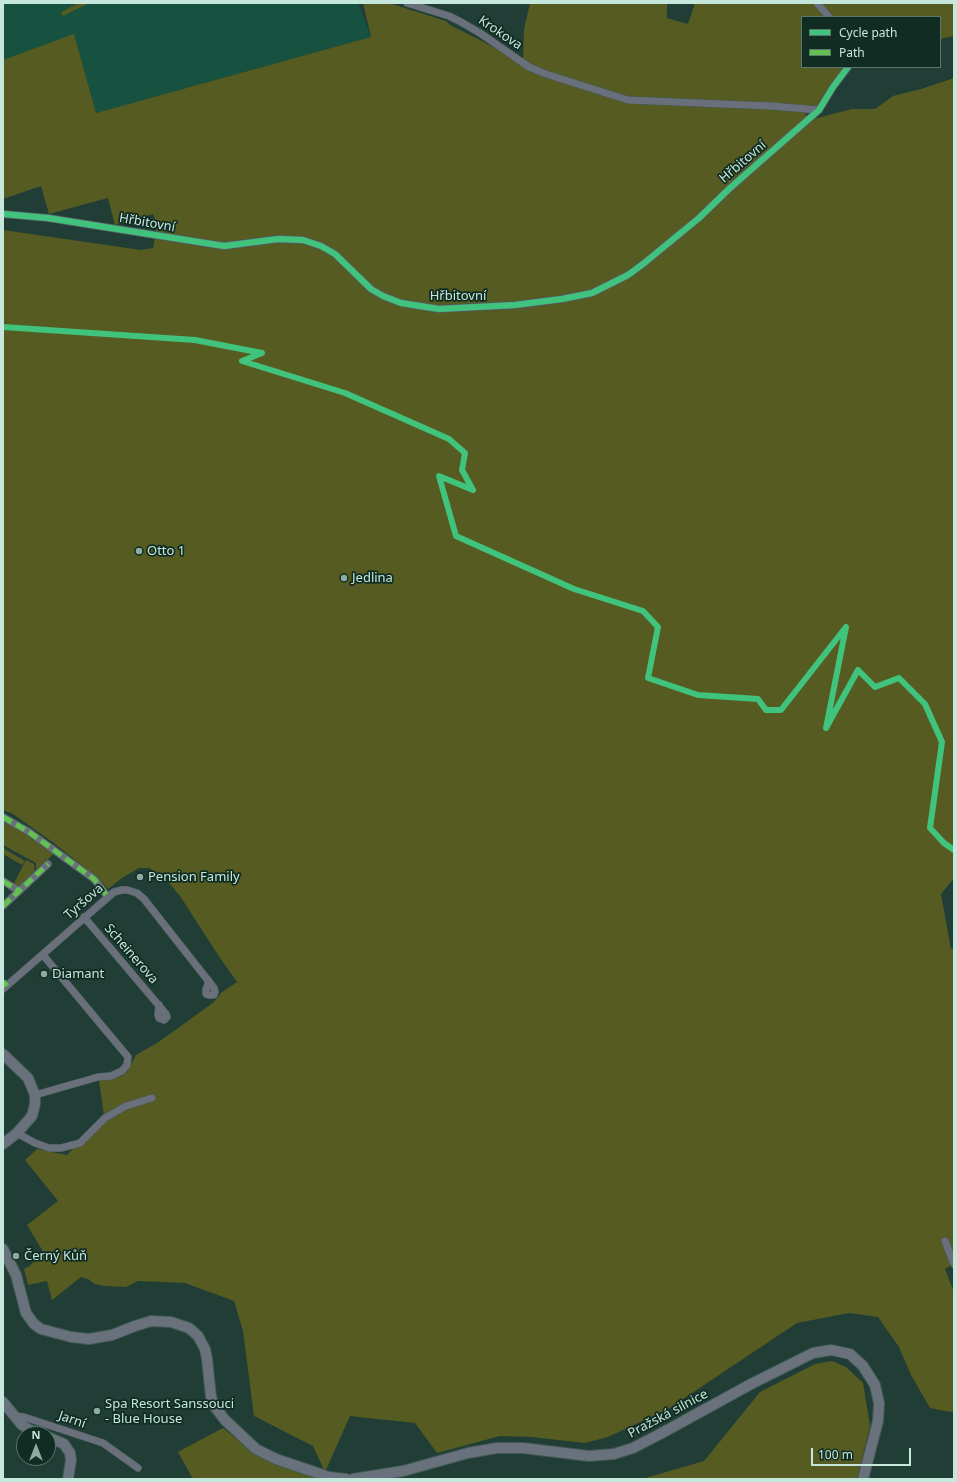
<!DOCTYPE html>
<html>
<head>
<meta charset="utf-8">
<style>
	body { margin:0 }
	#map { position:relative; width:957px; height:1482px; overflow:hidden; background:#213e36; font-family:"Noto Sans",sans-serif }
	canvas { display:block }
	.frame { position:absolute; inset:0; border:4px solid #c6e7db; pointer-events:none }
	.legend { position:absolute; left:801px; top:16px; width:140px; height:52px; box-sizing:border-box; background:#102c23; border:1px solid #59776d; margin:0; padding:5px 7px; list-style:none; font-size:12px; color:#c6e7db }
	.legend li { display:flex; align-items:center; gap:8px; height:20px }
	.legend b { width:20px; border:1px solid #59776d }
	.north { position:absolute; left:16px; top:1426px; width:40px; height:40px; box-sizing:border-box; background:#102c23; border:1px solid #59776d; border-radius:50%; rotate:0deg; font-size:11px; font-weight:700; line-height:16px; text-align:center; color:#c6e7db }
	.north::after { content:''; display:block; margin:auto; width:14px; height:18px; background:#8caca1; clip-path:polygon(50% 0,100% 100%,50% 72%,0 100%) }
	.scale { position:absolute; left:811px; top:1448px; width:100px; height:18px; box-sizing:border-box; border:2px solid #c6e7db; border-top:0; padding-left:5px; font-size:12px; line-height:14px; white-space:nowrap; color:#c6e7db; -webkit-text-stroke:3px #102c23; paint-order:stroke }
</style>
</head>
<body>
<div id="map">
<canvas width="957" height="1482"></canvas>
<div class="frame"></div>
<ul class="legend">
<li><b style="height:5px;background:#40c37c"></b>Cycle path</li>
<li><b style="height:5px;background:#63c152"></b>Path</li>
</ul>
<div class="north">N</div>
<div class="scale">100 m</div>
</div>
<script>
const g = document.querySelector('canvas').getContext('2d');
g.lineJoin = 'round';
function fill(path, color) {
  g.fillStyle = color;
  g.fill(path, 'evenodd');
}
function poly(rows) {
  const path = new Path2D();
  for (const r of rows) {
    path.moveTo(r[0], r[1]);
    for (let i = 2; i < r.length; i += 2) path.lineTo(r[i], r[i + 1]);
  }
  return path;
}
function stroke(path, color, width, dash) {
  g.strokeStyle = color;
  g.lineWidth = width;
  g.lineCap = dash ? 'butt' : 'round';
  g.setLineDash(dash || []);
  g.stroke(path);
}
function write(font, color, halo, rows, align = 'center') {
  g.font = font + ' "Noto Sans",sans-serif';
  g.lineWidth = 3.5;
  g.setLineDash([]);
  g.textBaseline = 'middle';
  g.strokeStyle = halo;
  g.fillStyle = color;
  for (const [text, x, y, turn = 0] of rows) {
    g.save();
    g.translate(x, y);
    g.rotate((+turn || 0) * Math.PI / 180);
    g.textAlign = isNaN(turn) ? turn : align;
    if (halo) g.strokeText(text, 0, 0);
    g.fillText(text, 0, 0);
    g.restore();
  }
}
fill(poly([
	[3,3,358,3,371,37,96,113,74,35,3,60]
]), '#175241');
fill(poly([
	[79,3,89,3,63,16,61,12],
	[363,3,389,3,446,21,450,25,486,43,522,65,523,60,524,29,530,3,667,3,667,18,688,24,695,3,954,3,954,36,940,39,940,17,802,17,802,67,842,67,841,73,827,90,816,107,812,107,805,115,817,118,852,109,875,109,893,96,921,89,954,78,954,878,941,894,951,949,954,949,954,1264,945,1269,954,1292,954,1411,951,1412,930,1408,911,1375,899,1347,878,1317,849,1313,797,1323,668,1409,608,1437,585,1443,532,1437,500,1436,437,1453,415,1423,350,1416,325,1472,313,1446,254,1416,243,1331,234,1301,185,1283,138,1281,126,1287,104,1286,95,1284,88,1279,81,1277,52,1300,47,1281,28,1285,24,1269,30,1266,34,1261,33,1259,44,1253,27,1225,58,1201,25,1160,37,1149,67,1155,104,1116,99,1080,120,1077,127,1072,136,1055,157,1043,181,1026,214,1002,221,993,237,982,220,958,180,896,169,883,149,868,139,868,122,878,108,889,99,879,55,844,13,814,3,810,3,230,141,250,153,248,157,224,153,214,115,225,108,198,49,214,41,186,3,199,3,60,74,34,96,113,371,37],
	[3,820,27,833,55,853,36,870,36,863,3,845],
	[3,848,25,861,22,865,3,854],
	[26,860,34,864,35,873,20,887,13,885],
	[832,1361,846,1367,863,1383,870,1426,857,1479,642,1479,704,1461,760,1392,815,1364],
	[223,1428,254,1453,324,1479,193,1479,178,1452]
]), '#565b21');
const street = poly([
	[407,3,449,16,461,22,480,33,529,67,546,74,628,100,771,106,819,110],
	[817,3,829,17],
	[3,214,48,218,224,246,278,239,303,240,321,246,335,254,371,289,383,296,401,303,439,309,515,305,562,299,592,293,628,275,643,264,699,218,730,188,819,110,833,87,848,67],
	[3,817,29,832,94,879,108,897],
	[3,881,19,891],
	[3,906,48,864],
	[84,917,166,1014,167,1017,164,1020,159,1018,158,1015,159,1005],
	[3,989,114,892,122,890,127,890,137,893,144,899,214,988,215,992,214,995,209,995,206,994,206,989,208,985,208,980],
	[35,1095,98,1077,111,1076,122,1071,127,1065,128,1057,43,955],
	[17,1133,35,1143,49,1148,61,1148,80,1143,105,1118,126,1106,152,1098],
	[945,1241,954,1264],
	[14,1416,24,1417,103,1443,138,1468]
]);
const secondary = poly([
	[3,1054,28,1078,35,1095,35,1104,32,1116,17,1133,3,1144],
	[3,1249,16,1275,26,1313,34,1324,41,1329,71,1337,89,1339,112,1335,135,1326,151,1321,171,1322,189,1328,198,1336,205,1349,207,1359,211,1397,215,1407,225,1420,256,1449,276,1459,329,1477,346,1479],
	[3,1402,21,1424,28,1429,39,1434],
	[48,1437,64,1444,70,1453,71,1460,68,1479],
	[353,1479,403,1471,468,1453,497,1448,523,1448,589,1456,614,1454,633,1448,660,1434,753,1383,813,1353,831,1350,850,1354,863,1366,875,1385,879,1403,878,1421,863,1479]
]);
stroke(street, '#415a53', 8);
stroke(secondary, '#415a53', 12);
stroke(street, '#696f7b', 7);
stroke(secondary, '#68717c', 10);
stroke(poly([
	[3,817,29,832,94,879,108,897],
	[3,881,19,891],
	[3,906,48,864],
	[3,981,7,986]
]), '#63c152', 5, [10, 5]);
stroke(poly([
	[3,214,48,218,224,246,278,239,303,240,321,246,335,254,371,289,383,296,401,303,439,309,515,305,562,299,592,293,628,275,643,264,699,218,730,188,819,110,833,87,848,67],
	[3,327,195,340,262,353,242,361,345,393,449,439,465,453,462,470,473,490,439,476,456,536,574,589,643,611,658,627,648,678,698,695,758,699,766,710,781,710,846,627,826,728,858,670,875,687,899,678,925,704,942,742,930,828,944,843,954,850]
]), '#40c37c', 6);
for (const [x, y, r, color] of [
	[139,551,4,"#8caca1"],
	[344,578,4,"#8caca1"],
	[140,877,4,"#8caca1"],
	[44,974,4,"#8caca1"],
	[16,1256,4,"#8caca1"],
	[97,1411,4,"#8caca1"]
]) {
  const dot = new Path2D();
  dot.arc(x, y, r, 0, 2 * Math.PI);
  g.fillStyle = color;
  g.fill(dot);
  stroke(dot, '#102c23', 1.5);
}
write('13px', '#c6e7db', '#102c23', [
	["Krokova",500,33,34],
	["Hřbitovní",743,162,-41],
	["Hřbitovní",147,223,10],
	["Hřbitovní",458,296],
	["Tyršova",84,902,-41],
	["Scheinerova",131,954,49],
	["Pražská silnice",668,1414,-28],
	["Jarní",72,1420,19]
]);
write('13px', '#c6e7db', '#102c23', [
	["Otto 1",147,551],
	["Jedlina",352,578],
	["Pension Family",148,877],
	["Diamant",52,974],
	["Černý Kůň",24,1256],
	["Spa Resort Sanssouci",105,1404],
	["- Blue House",105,1419]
], 'left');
</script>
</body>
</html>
